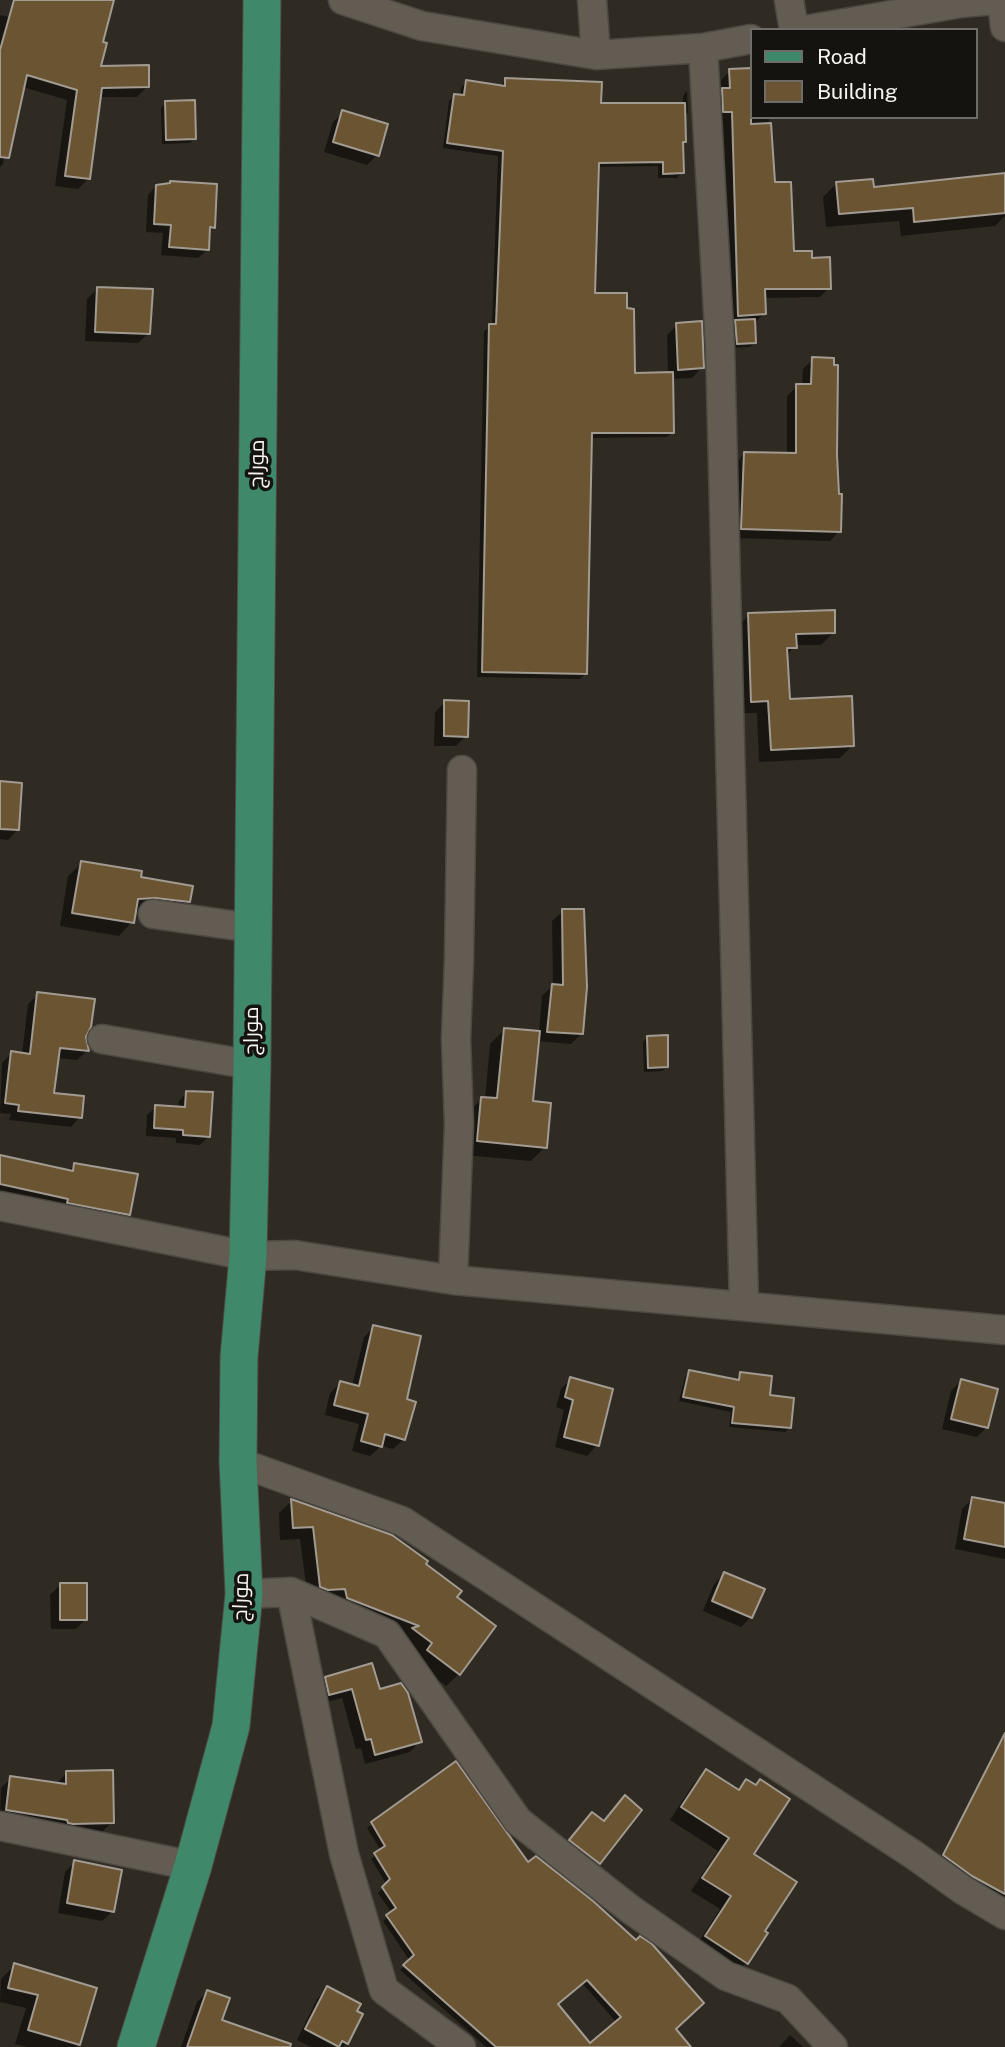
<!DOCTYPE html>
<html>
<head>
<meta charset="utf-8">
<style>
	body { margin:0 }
	#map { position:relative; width:1005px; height:2047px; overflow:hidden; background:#2f2a22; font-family:"Public Sans",sans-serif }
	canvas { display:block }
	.legend { position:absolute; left:750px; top:28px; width:228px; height:91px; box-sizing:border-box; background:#15130f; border:2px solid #6f6d69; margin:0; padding:9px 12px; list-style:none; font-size:21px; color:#f7f4ef }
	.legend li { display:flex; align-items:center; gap:14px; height:35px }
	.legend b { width:35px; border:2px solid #6f6d69 }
</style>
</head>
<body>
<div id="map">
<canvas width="1005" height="2047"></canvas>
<ul class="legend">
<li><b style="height:9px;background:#3f8869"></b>Road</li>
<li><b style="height:19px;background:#6a5432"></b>Building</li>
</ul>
</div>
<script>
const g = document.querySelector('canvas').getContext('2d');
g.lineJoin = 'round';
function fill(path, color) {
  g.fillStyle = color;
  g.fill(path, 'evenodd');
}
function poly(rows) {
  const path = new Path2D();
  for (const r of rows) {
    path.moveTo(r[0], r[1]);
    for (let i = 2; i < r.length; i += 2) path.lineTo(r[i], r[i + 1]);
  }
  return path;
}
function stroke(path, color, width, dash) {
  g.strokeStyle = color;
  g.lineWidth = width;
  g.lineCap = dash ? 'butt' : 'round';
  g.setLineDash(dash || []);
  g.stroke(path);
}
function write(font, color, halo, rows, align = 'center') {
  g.font = font + ' "Public Sans",Cairo,sans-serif';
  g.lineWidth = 7;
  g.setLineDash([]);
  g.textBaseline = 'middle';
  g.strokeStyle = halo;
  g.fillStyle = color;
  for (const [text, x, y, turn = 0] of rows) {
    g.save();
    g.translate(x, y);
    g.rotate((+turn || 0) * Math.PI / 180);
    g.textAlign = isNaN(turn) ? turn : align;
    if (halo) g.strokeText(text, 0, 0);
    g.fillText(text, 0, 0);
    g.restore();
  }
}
fill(poly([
	[26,0,113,0,101,43,99,67,147,87,137,97,99,97,89,178,78,189,55,186,67,100,23,87,11,127,3,164,0,167,0,15,22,20],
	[751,70,751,117,772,117,769,118,773,184,792,253,811,260,829,288,820,297,763,298,764,314,754,323,754,343,750,347,733,348,723,121,715,121,714,99,721,91,721,80,730,71],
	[506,80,600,105,683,105,683,96,687,91,688,113,684,117,684,141,681,144,682,172,677,178,658,178,658,166,597,167,593,295,633,374,668,374,667,335,677,325,702,367,692,378,672,379,672,432,667,437,590,438,585,674,580,679,477,677,484,331,492,326,498,156,443,148,449,101,455,95,460,96,461,88,466,82,501,85],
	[166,103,194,139,190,143,162,144,161,108],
	[343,112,377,155,367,165,324,152,333,122],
	[1005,175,1005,216,995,226,901,236,899,221,826,227,823,197,837,183,872,189],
	[156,186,213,227,208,232,207,250,198,258,161,255,163,233,146,232,148,195],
	[97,289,149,333,138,343,85,341,87,299],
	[813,359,835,455,839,531,830,541,732,538,735,464,744,454,787,454,787,396,797,386,802,386,803,369],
	[749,615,834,632,821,645,795,645,786,657,788,701,852,746,840,758,759,762,757,713,739,713,736,628],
	[445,702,466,736,456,746,434,746,435,712],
	[0,783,18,829,8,840,0,839],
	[82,863,139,878,188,902,174,915,134,911,132,922,119,936,60,926,68,876],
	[563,911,581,1034,571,1044,537,1041,531,1103,545,1147,531,1161,464,1155,468,1112,482,1099,485,1099,490,1044,504,1030,539,1033,542,996,553,985,552,921],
	[38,994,84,1037,87,1051,77,1060,57,1058,52,1094,80,1117,71,1127,9,1120,11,1114,0,1113,2,1063,12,1053,22,1054,28,1004],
	[648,1037,667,1067,662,1071,644,1072,643,1042],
	[187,1092,208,1137,200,1145,176,1143,176,1138,146,1136,147,1115,156,1107,178,1108,179,1101],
	[0,1157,67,1172,75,1164,129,1214,115,1228,0,1200],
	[374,1327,405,1401,404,1439,393,1449,381,1446,370,1456,352,1451,359,1424,325,1415,330,1393,340,1383,352,1386,364,1337],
	[689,1372,735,1381,740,1374,768,1397,790,1428,785,1432,729,1427,731,1412,679,1401,685,1377],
	[571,1379,597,1445,587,1456,555,1447,564,1410,556,1407,561,1389],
	[961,1381,987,1427,977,1437,942,1429,951,1391],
	[973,1498,1005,1505,1005,1559,955,1549,962,1509],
	[292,1501,423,1564,459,1674,446,1686,415,1663,420,1656,401,1642,308,1599,300,1539,280,1540,279,1513],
	[724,1574,751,1617,741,1627,703,1611,714,1584],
	[60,1585,86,1619,76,1629,51,1629,50,1595],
	[326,1678,379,1691,420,1741,410,1752,365,1764,361,1748,356,1749,342,1698,319,1704,316,1688],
	[1005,1731,1005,1903,938,1862],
	[453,1765,653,2047,588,2047,617,2023,582,1983,556,2005,581,2047,486,2047,400,1970,410,1961,383,1921,392,1913,378,1893,387,1885,371,1859,381,1851,367,1828],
	[706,1771,737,1791,746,1782,752,1854,762,1931,746,1963,734,1975,694,1949,720,1909,691,1891,718,1851,670,1820,694,1783],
	[67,1773,112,1822,102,1832,62,1834,0,1820,1,1788,11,1778,57,1783],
	[625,1797,640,1810,588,1873,561,1851,592,1814,603,1822],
	[75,1862,113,1911,102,1921,58,1913,65,1872],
	[15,1965,78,2044,76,2047,27,2047,15,2044,26,2008,0,2002,1,1979],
	[327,1988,347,2043,343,2047,311,2047,297,2040,317,1999],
	[207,1992,220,2021,280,2047,181,2047,197,2002],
	[790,2035,803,2047,779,2047]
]), '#0007');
const building = poly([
	[14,0,114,0,103,42,107,43,101,66,149,65,149,87,102,88,90,179,65,176,77,90,27,75,9,158,0,157,0,50,14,0],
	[751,68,751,124,771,123,775,182,791,182,794,251,812,251,812,258,830,257,831,289,765,289,766,314,738,316,732,112,723,112,722,88,730,88,729,69,751,68],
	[505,78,602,82,601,103,685,103,686,142,683,142,684,173,663,174,663,162,599,163,595,293,627,293,627,308,634,309,635,373,673,372,674,433,592,433,587,674,482,672,489,324,496,324,503,151,447,143,454,94,464,95,466,80,505,86,505,78],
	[195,100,196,139,166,140,165,101,195,100],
	[342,110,388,124,379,156,333,142,342,110],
	[1005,173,1005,213,914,222,913,208,839,214,836,182,873,179,874,187,1005,173],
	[170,181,217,184,215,228,210,227,209,250,169,247,171,225,154,224,156,185,170,183,170,181],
	[97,287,153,289,150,334,95,332,97,287],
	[755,319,756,343,737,344,735,320,755,319],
	[702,321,704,368,678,370,676,323,702,321],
	[812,357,834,358,834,365,838,365,837,455,839,494,842,494,841,532,741,529,744,452,796,453,796,384,811,384,812,357],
	[835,610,835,633,796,634,797,648,787,648,790,699,852,696,854,746,771,750,768,701,751,702,748,613,835,610],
	[444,700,469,701,468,737,444,736,444,700],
	[0,781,22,783,19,830,0,829,0,781],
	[81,861,142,871,141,877,193,886,190,902,155,898,138,899,134,923,72,913,81,861],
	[562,909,584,909,587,987,583,1034,547,1032,552,984,563,985,562,909],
	[37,992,95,999,91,1027,86,1037,89,1051,60,1048,54,1093,84,1096,82,1118,18,1111,19,1105,5,1103,11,1051,30,1054,37,992],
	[504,1028,540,1031,533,1101,551,1103,547,1148,477,1141,481,1097,497,1098,504,1028],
	[668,1035,668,1067,648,1068,647,1036,668,1035],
	[186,1091,213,1092,210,1137,183,1135,183,1130,154,1128,155,1105,185,1107,186,1091],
	[0,1155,73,1171,74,1163,138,1174,130,1215,67,1203,68,1199,0,1184,0,1155],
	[373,1325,421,1336,407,1399,416,1402,405,1440,385,1434,382,1447,361,1441,368,1414,334,1405,340,1381,359,1386,373,1325],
	[689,1370,739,1380,740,1372,772,1376,770,1395,794,1398,791,1428,732,1423,734,1407,683,1397,689,1370],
	[570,1377,613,1389,599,1446,564,1437,573,1400,565,1397,570,1377],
	[961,1379,998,1389,988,1428,951,1419,961,1379],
	[972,1497,1005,1503,1005,1547,964,1539,972,1497],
	[291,1499,392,1535,428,1561,426,1564,462,1591,457,1597,496,1626,460,1675,427,1650,432,1643,412,1628,419,1626,347,1598,345,1589,328,1590,320,1587,313,1527,293,1528,291,1499],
	[724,1572,765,1589,752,1618,712,1601,724,1572],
	[60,1583,87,1583,87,1620,60,1620,60,1583],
	[372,1663,380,1689,401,1683,408,1693,422,1742,375,1755,371,1739,366,1740,352,1689,329,1695,325,1677,372,1663],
	[1005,1733,1005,1894,972,1876,943,1855,1005,1733],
	[456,1761,528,1862,536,1856,593,1901,636,1940,640,1936,652,1944,704,2003,676,2029,691,2047,496,2047,403,1965,414,1955,386,1915,396,1908,382,1887,390,1879,374,1853,385,1846,371,1822,456,1761],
	[587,1980,621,2017,590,2043,558,2004,587,1980],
	[706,1769,739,1790,746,1779,756,1785,760,1779,790,1799,754,1854,797,1882,765,1931,768,1933,748,1964,705,1936,731,1896,702,1878,729,1838,681,1807,706,1769],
	[113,1770,114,1823,73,1824,68,1823,67,1820,6,1810,10,1776,66,1784,66,1771,113,1770],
	[625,1795,642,1810,600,1864,569,1840,592,1812,604,1821,625,1795],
	[74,1860,122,1870,114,1912,67,1903,74,1860],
	[14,1963,97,1988,80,2045,28,2030,38,1995,8,1988,14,1963],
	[327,1986,361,2004,357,2011,363,2014,348,2044,342,2041,339,2047,305,2029,327,1986],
	[207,1990,230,1998,222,2020,291,2044,290,2047,187,2047,207,1990]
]);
fill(building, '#6a5432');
stroke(building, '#a29b92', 2);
const minor = poly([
	[343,0,422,26,596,55,703,48,751,39],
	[592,0,596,55],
	[789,0,794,30],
	[1002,0,1005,27],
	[805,30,961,3,994,0],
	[703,48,720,346,744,1305],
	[153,914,252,928],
	[102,1039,252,1065],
	[0,1206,248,1256,295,1255,453,1280,1005,1330],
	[453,1280,459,1124,456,1039,459,959,462,770],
	[238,1462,402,1521,914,1855,963,1890,1005,1915],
	[291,1592,344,1854,384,1990,461,2047],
	[244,1594,291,1592,387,1634,518,1821,630,1909,726,1976,788,1999,833,2047],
	[0,1826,193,1866]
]);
const major = poly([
	[136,2047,193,1866,231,1726,244,1594,238,1462,239,1357,248,1256,252,1065,262,0]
]);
stroke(minor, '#4d4842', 31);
stroke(major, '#4d4842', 39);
stroke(minor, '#625c53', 28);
stroke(major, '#3f8869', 37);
write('21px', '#f7f4ef', '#15130f', [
	["موراج",257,464,-89],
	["موراج",252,1031,-90],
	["موراج",241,1597,-88]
]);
</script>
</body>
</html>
